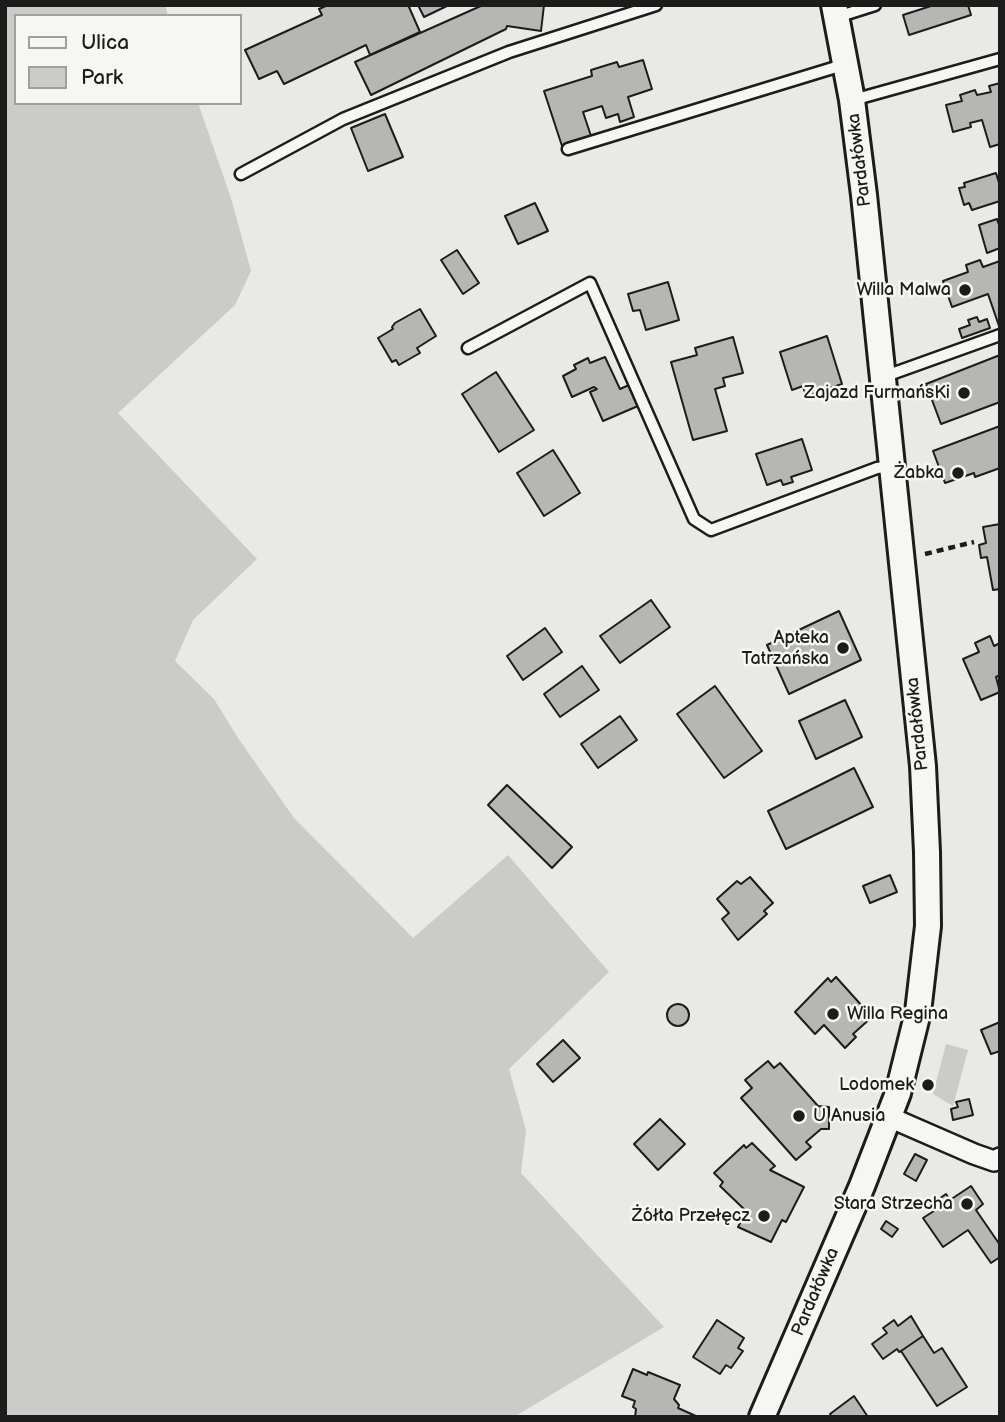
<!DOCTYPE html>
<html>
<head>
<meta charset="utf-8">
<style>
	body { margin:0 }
	#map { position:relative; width:1005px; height:1422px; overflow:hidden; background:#e9e9e5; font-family:"Balsamiq Sans",sans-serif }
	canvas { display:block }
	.frame { position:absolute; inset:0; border:7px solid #1c1c1c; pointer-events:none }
	.legend { position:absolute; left:14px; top:14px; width:228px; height:91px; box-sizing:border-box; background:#f6f6f2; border:2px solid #9f9f9c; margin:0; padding:9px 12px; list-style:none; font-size:21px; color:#1c1c1c }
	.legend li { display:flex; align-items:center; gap:14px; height:35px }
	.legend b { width:35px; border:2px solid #9f9f9c }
</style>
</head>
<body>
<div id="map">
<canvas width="1005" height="1422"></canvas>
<div class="frame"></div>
<ul class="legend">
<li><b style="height:9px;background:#f6f6f2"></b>Ulica</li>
<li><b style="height:19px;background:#cbcbc7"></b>Park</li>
</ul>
</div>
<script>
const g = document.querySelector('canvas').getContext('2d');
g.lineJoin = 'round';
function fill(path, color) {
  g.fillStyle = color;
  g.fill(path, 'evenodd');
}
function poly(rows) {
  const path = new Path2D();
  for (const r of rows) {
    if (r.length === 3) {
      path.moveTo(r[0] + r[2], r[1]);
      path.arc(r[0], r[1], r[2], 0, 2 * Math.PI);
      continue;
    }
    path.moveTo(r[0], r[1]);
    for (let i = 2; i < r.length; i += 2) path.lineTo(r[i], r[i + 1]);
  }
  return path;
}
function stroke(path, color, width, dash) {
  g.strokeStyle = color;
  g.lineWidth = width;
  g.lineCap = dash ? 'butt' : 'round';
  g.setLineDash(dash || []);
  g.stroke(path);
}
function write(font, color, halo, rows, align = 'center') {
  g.font = font + ' "Balsamiq Sans",sans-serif';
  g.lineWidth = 5;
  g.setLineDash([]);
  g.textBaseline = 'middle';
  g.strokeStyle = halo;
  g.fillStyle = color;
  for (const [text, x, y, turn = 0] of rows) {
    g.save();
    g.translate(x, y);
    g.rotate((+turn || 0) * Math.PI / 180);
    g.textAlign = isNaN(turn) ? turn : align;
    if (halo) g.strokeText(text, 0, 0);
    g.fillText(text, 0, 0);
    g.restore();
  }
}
fill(poly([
	[5,5,165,5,168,16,16,16,16,103,198,103,231,198,251,271,235,305,118,413,257,559,193,620,175,661,214,699,238,738,294,818,413,938,508,855,609,972,509,1069,526,1130,521,1173,664,1327,514,1417,5,1417],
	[946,1044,968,1050,953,1106,933,1094]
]), '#cbcbc7');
const building = poly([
	[328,5,412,5,409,7,420,32,370,55,366,45,284,84,277,71,259,79,245,50,322,15,319,9,328,5],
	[418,5,449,5,424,17,418,5],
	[483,5,544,5,541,31,507,26,506,29,371,95,355,62,483,5],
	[934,5,968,5,971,15,909,35,903,15,934,5],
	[643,60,652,89,628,97,634,117,620,122,618,114,606,118,602,106,583,112,591,136,562,146,544,91,592,76,591,70,617,62,619,67,643,60],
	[1000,83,1000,144,990,147,982,120,970,123,971,127,953,132,946,105,962,101,960,95,975,90,977,95,991,92,989,86,1000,83],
	[385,114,403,157,368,171,351,128,385,114],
	[996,173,1000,186,1000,201,972,210,969,203,964,205,959,188,965,187,964,183,996,173],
	[535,203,548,231,518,244,505,216,535,203],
	[997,219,1000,228,1000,248,987,253,979,225,997,219],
	[457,250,479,283,463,294,441,260,457,250],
	[980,260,983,267,1000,261,999,326,988,294,952,307,943,281,968,272,966,265,980,260],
	[668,282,679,320,646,330,640,310,633,311,628,294,668,282],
	[420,309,436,336,417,348,420,353,399,365,396,360,392,362,378,338,393,329,392,327,395,323,420,309],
	[977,317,979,322,987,319,990,328,962,338,959,329,970,325,968,320,977,317],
	[827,336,842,384,806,396,803,386,792,390,780,352,827,336],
	[733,337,743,373,723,378,725,386,715,389,727,431,693,440,671,362,697,355,695,348,733,337],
	[1000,355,1000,402,941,424,926,384,1000,355],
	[605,357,620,389,629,385,638,406,603,421,590,392,597,389,594,387,572,397,563,376,576,369,574,365,588,358,590,363,605,357],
	[496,372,534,430,499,452,462,394,496,372],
	[1000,426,1000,468,975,477,974,473,945,483,933,451,1000,426],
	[802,439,812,470,791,477,793,482,783,485,781,480,767,485,756,454,802,439],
	[553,450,580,493,544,516,517,473,553,450],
	[1000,524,1000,589,993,590,987,557,981,558,979,545,986,543,983,527,1000,524],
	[651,600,670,627,620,663,600,636,651,600],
	[839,611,861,660,789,694,767,645,839,611],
	[545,628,562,652,523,680,507,656,545,628],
	[990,636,994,646,1000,643,1000,675,996,677,1000,692,981,700,963,659,979,652,975,643,990,636],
	[582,666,599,690,560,717,544,694,582,666],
	[715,686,762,751,724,778,677,714,715,686],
	[845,700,862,737,816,759,799,721,845,700],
	[620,716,637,740,598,768,581,744,620,716],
	[854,768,873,807,786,849,768,811,854,768],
	[507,785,572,847,552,868,488,805,507,785],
	[890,875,897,892,870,903,863,886,890,875],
	[750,877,773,903,764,911,767,914,738,940,722,919,729,913,717,899,737,881,741,884,750,877],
	[836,977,872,1017,853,1034,856,1037,845,1048,824,1025,815,1034,795,1012,828,978,831,982,836,977],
	[678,1015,11],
	[1000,1022,1000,1051,991,1054,981,1030,1000,1022],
	[563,1040,580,1058,553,1082,537,1064,563,1040],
	[768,1061,774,1068,780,1063,818,1106,829,1107,829,1129,821,1129,806,1142,811,1147,796,1160,741,1098,752,1088,745,1080,768,1061],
	[969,1099,973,1115,953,1120,951,1109,958,1107,956,1102,969,1099],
	[660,1119,685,1144,658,1170,634,1144,660,1119],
	[752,1143,775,1166,770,1170,804,1187,786,1222,782,1220,771,1242,738,1227,746,1211,720,1186,723,1182,714,1173,744,1145,746,1148,752,1143],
	[915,1154,927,1160,916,1181,904,1174,915,1154],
	[971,1186,983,1204,976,1210,1000,1245,1000,1257,991,1263,968,1230,943,1247,923,1218,937,1209,933,1203,946,1194,950,1200,971,1186],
	[886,1221,898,1229,892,1237,881,1229,886,1221],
	[911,1316,923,1336,901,1351,899,1352,897,1349,883,1359,872,1344,887,1333,883,1328,894,1320,898,1326,911,1316],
	[717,1320,744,1338,738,1348,743,1351,731,1368,726,1365,720,1374,693,1357,717,1320],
	[923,1336,934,1353,942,1348,967,1387,937,1406,901,1351,923,1336],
	[633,1369,647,1375,648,1372,680,1385,674,1399,679,1405,678,1408,698,1417,635,1417,636,1409,633,1407,635,1401,622,1396,633,1369],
	[854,1396,868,1417,832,1417,830,1414,854,1396]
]);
fill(building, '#b6b6b3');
stroke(building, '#1c1c1c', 2);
const service = poly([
	[837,17,875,5],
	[853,100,1000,59],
	[568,149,846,64],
	[241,174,343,119,509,52,656,5],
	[468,348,590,283,694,519,711,530,877,468,891,466],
	[883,377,1000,335]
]);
const minor = poly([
	[889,1117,974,1154,994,1161,1000,1158]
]);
const tertiary = poly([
	[762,1417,862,1186,898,1093,918,1012,928,926,927,852,923,766,864,195,852,100,834,5]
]);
stroke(service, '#1c1c1c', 15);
stroke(minor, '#1c1c1c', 24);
stroke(tertiary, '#1c1c1c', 30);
stroke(poly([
	[925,554,974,542]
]), '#1c1c1c', 4.5, [7, 5]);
stroke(service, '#f6f6f2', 10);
stroke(minor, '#f6f6f2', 19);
stroke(tertiary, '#f6f6f2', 24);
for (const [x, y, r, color] of [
	[965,290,7,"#1c1c1c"],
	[964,393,7,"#1c1c1c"],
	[958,473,7,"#1c1c1c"],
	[843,648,7,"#1c1c1c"],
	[833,1014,7,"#1c1c1c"],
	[928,1085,7,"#1c1c1c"],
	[799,1116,7,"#1c1c1c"],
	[967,1204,7,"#1c1c1c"],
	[764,1216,7,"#1c1c1c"]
]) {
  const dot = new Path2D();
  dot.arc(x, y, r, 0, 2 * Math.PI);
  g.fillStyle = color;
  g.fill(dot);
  stroke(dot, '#f6f6f2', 2.5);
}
write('18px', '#1c1c1c', '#f6f6f2', [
	["Pardałówka",860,160,-97],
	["Pardałówka",918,724,-96],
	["Pardałówka",816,1292,-67]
]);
write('18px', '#1c1c1c', '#f6f6f2', [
	["Willa Malwa",951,290],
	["Zajazd FurmańsKi",950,393],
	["Żabka",944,473],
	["Apteka",829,638],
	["Tatrzańska",829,659],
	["Willa Regina",847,1014,"left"],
	["Lodomek",914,1085],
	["U Anusia",813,1116,"left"],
	["Stara Strzecha",953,1204],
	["Żółta Przełęcz",750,1216]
], 'right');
</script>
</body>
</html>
